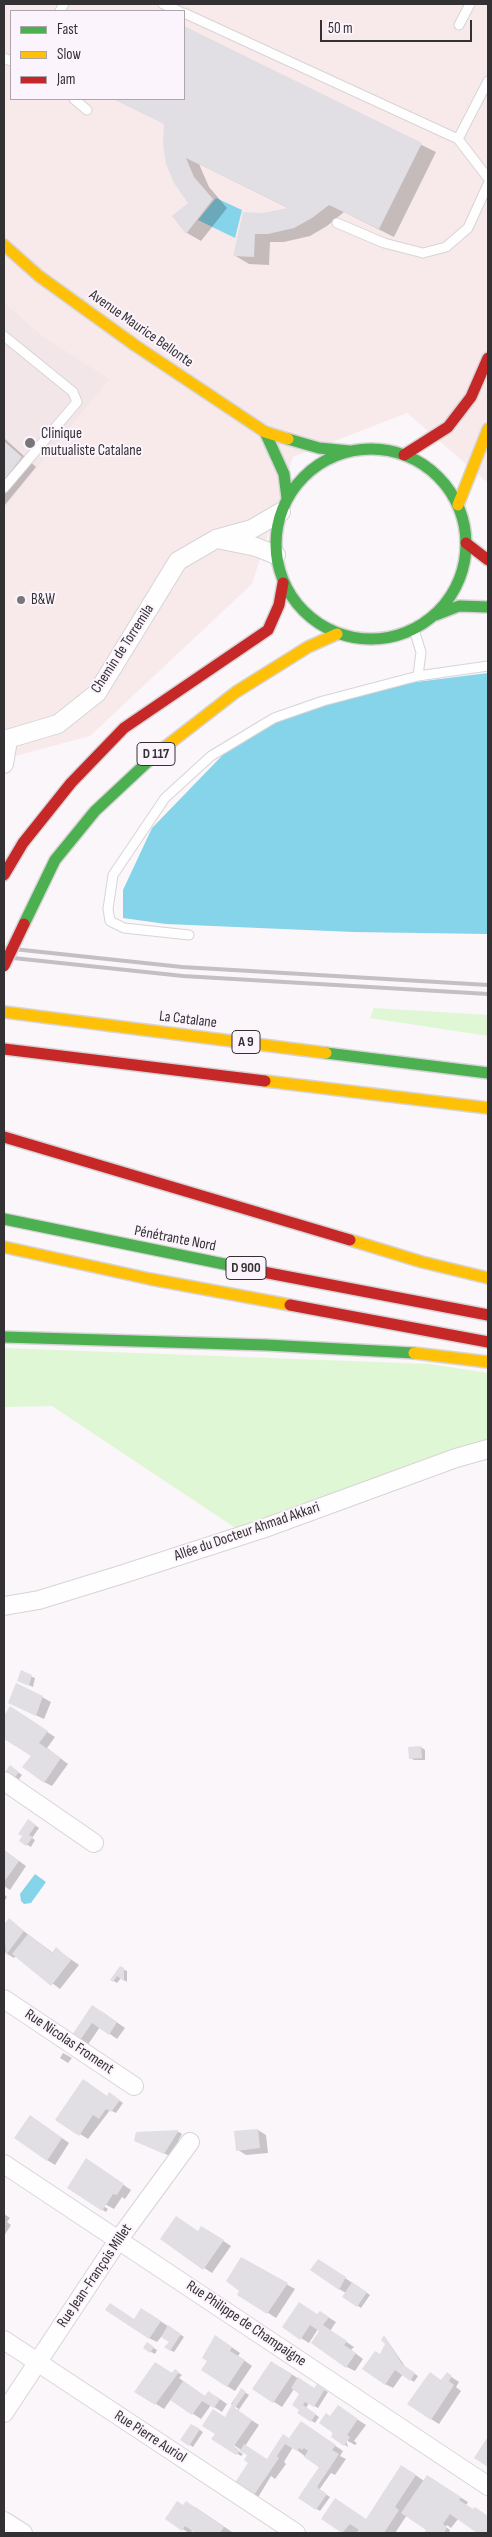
<!DOCTYPE html>
<html>
<head>
<meta charset="utf-8">
<style>
	body { margin:0 }
	#map { position:relative; width:492px; height:2537px; overflow:hidden; background:#faf6fa; font-family:"Sofia Sans Condensed",sans-serif }
	canvas { display:block }
	.frame { position:absolute; inset:0; border:5px solid #343134; pointer-events:none }
	.legend { position:absolute; left:10px; top:10px; width:175px; height:90px; box-sizing:border-box; background:#fcf4fc; border:1px solid #aca6ac; margin:0; padding:6px 9px; list-style:none; font-size:15px; color:#343134 }
	.legend li { display:flex; align-items:center; gap:10px; height:25px }
	.legend b { width:25px; border:1px solid #aca6ac }
	.scale { position:absolute; left:320px; top:20px; width:152px; height:22px; box-sizing:border-box; border:2px solid #343134; border-top:0; padding-left:6px; font-size:15px; line-height:18px; white-space:nowrap; color:#343134; -webkit-text-stroke:4px #fcf4fc; paint-order:stroke }
</style>
</head>
<body>
<div id="map">
<canvas width="492" height="2537"></canvas>
<div class="frame"></div>
<ul class="legend">
<li><b style="height:6px;background:#4caf50"></b>Fast</li>
<li><b style="height:6px;background:#ffc107"></b>Slow</li>
<li><b style="height:6px;background:#c62828"></b>Jam</li>
</ul>
<div class="scale">50 m</div>
</div>
<script>
const g = document.querySelector('canvas').getContext('2d');
g.lineJoin = 'round';
function fill(path, color) {
  g.fillStyle = color;
  g.fill(path, 'evenodd');
}
function poly(rows) {
  const path = new Path2D();
  for (const r of rows) {
    if (r.length === 3) {
      path.moveTo(r[0] + r[2], r[1]);
      path.arc(r[0], r[1], r[2], 0, 2 * Math.PI);
      continue;
    }
    path.moveTo(r[0], r[1]);
    for (let i = 2; i < r.length; i += 2) path.lineTo(r[i], r[i + 1]);
  }
  return path;
}
function stroke(path, color, width, dash) {
  g.strokeStyle = color;
  g.lineWidth = width;
  g.lineCap = dash ? 'butt' : 'round';
  g.setLineDash(dash || []);
  g.stroke(path);
}
function write(font, color, halo, rows, align = 'center') {
  g.font = font + ' "Sofia Sans Condensed",sans-serif';
  g.lineWidth = 4;
  g.setLineDash([]);
  g.textBaseline = 'middle';
  g.strokeStyle = halo;
  g.fillStyle = color;
  for (const [text, x, y, turn = 0] of rows) {
    g.save();
    g.translate(x, y);
    g.rotate((+turn || 0) * Math.PI / 180);
    g.textAlign = isNaN(turn) ? turn : align;
    if (halo) g.strokeText(text, 0, 0);
    g.fillText(text, 0, 0);
    g.restore();
  }
}
fill(poly([
	[4,4,488,4,488,483,407,413,293,457,252,584,90,736,4,759],
	[11,11,184,11,184,99,11,99]
]), '#f8eaea');
fill(poly([
	[4,303,41,335,109,379,4,508]
]), '#f3e6e9');
fill(poly([
	[374,1008,488,1015,488,1036,370,1018],
	[4,1348,429,1364,488,1373,488,1442,454,1451,360,1483,237,1529,52,1406,4,1407]
]), '#dff7d5');
fill(poly([
	[216,198,242,210,235,238,198,220],
	[488,673,488,934,353,932,166,924,123,918,123,890,152,828,246,731,376,687],
	[35,1874,46,1882,31,1903,24,1904,21,1901,20,1894]
]), '#86d4e9');
fill(poly([
	[184,28,436,152,394,237,344,212,327,226,310,236,284,242,270,242,269,265,249,264,234,255,262,215,290,209,199,164,209,187,227,208,201,241,187,233,190,204,165,124,114,99,184,99],
	[4,438,36,467,4,506],
	[21,1672,35,1678,33,1687,22,1682],
	[42,1697,51,1702,44,1719,18,1707],
	[10,1708,55,1737,47,1748,68,1764,52,1786,44,1782,32,1756,4,1738,4,1719],
	[421,1747,425,1750,425,1760,414,1760,410,1758],
	[14,1769,22,1775,17,1782,13,1780],
	[32,1823,39,1828,32,1838,35,1840,31,1847,21,1841],
	[4,1850,26,1866,10,1890,4,1886],
	[4,1894,7,1897,4,1902],
	[9,1920,53,1953,56,1949,79,1965,60,1989,16,1956,14,1958,4,1952,4,1927],
	[120,1968,127,1971,127,1982,121,1978,117,1983,112,1980],
	[101,2011,125,2028,117,2039,100,2027,87,2046,72,2037],
	[63,2053,72,2058,68,2063,60,2058],
	[113,2096,123,2103,116,2113,110,2110,88,2139,57,2120],
	[38,2121,69,2143,55,2165,47,2160],
	[258,2130,266,2135,268,2153,246,2155,238,2150],
	[179,2132,182,2134,178,2141,182,2143,172,2157,135,2140],
	[94,2165,131,2190,125,2199,122,2197,114,2209,101,2202,100,2204,108,2209,106,2212,68,2187],
	[4,2214,10,2218,7,2222,11,2225,4,2236],
	[198,2232,210,2232,231,2246,212,2273,175,2249],
	[242,2259,295,2289,276,2318,239,2294],
	[326,2265,370,2295,361,2308,344,2297,346,2293,339,2289],
	[320,2312,336,2322,330,2331,354,2347,351,2350,363,2359,355,2371,347,2367,318,2329,309,2343,283,2327,318,2315],
	[150,2314,184,2337,174,2352,170,2350,170,2341,162,2336,157,2342,149,2338,134,2320],
	[385,2337,406,2368,418,2376,414,2382,403,2374,393,2388,385,2384,380,2355,387,2344],
	[223,2341,240,2353,238,2356,252,2366,235,2391,227,2386],
	[147,2344,157,2350,155,2354,144,2348],
	[280,2367,315,2389,321,2388,328,2392,318,2408,309,2403,306,2408,319,2417,315,2423,299,2413,301,2393,294,2389,282,2407,254,2389],
	[175,2371,182,2375,179,2378,206,2397,217,2397,227,2404,222,2412,211,2405,201,2419,171,2399,164,2409,136,2391],
	[447,2374,459,2382,456,2387,461,2391,439,2424,431,2419,442,2381],
	[241,2390,249,2395,238,2411,259,2425,245,2446,267,2460,290,2439,309,2428,343,2451,340,2456,346,2459,335,2475,331,2473,319,2490,330,2497,320,2511,300,2498,324,2471,293,2447,284,2462,286,2464,275,2479,271,2476,257,2499,253,2497,248,2455,234,2445,225,2418,239,2409,231,2404],
	[346,2412,366,2425,354,2441,357,2443,355,2445,346,2440,348,2447,333,2437,331,2418],
	[192,2425,203,2432,193,2447,182,2440],
	[213,2438,219,2438,243,2454,241,2456],
	[410,2471,424,2481,427,2477,468,2502,466,2505,474,2510,488,2516,488,2533,480,2533,458,2519,451,2528,447,2525,446,2527,450,2530,449,2533,426,2533,428,2530,407,2515,395,2533,345,2533,322,2519,366,2520],
	[184,2506,195,2507,232,2532,198,2533,194,2530,189,2533,167,2519]
]), '#0003');
fill(poly([
	[184,26,422,143,379,229,329,205,312,218,294,228,268,234,255,234,254,257,233,256,243,212,262,213,288,208,186,158,194,177,213,199,186,234,172,216,188,203,174,183,166,164,163,144,164,124,113,99,184,99],
	[4,441,22,457,4,480],
	[21,1670,32,1675,29,1686,17,1681],
	[16,1683,43,1696,36,1716,8,1703],
	[10,1706,48,1731,39,1743,61,1758,44,1783,22,1767,31,1756,4,1739,4,1716],
	[421,1746,422,1758,409,1759,408,1747],
	[10,1765,19,1772,12,1781,4,1774],
	[28,1819,36,1825,29,1835,33,1837,26,1846,19,1841,22,1836,18,1834],
	[4,1850,19,1861,4,1882],
	[9,1918,24,1931,6,1955,4,1925],
	[28,1934,52,1953,56,1947,71,1960,51,1986,12,1954],
	[120,1966,124,1968,124,1981,117,1976,113,1982,110,1980],
	[92,2005,117,2022,109,2035,92,2023,78,2043,70,2038],
	[83,2079,107,2096,109,2092,120,2100,111,2112,106,2109,99,2119,93,2115,79,2136,55,2120],
	[30,2115,62,2138,47,2161,14,2138],
	[258,2129,260,2148,236,2151,234,2131],
	[179,2130,164,2154,134,2141,136,2132],
	[86,2158,124,2184,117,2195,113,2194,102,2211,67,2188],
	[176,2216,198,2231,201,2226,224,2240,203,2270,160,2239],
	[241,2257,288,2283,267,2314,237,2295,239,2291,226,2281],
	[318,2259,346,2277,339,2290,310,2270],
	[352,2282,367,2292,357,2307,342,2297],
	[299,2302,317,2314,320,2311,329,2317,323,2325,347,2341,344,2345,356,2353,346,2368,311,2343,319,2331,310,2325,300,2340,282,2327],
	[110,2303,134,2319,141,2308,161,2321,149,2339,105,2310],
	[168,2325,181,2334,170,2351,164,2347,169,2342,161,2337],
	[215,2335,232,2347,230,2351,245,2360,227,2387,201,2370,207,2361,202,2358],
	[384,2335,402,2364,415,2373,410,2381,395,2370,385,2385,362,2369,375,2351,380,2354,385,2344,381,2340],
	[147,2342,154,2347,150,2353,143,2348],
	[271,2361,292,2375,273,2403,252,2389],
	[155,2362,172,2373,175,2369,179,2372,155,2405,134,2392],
	[430,2372,441,2380,447,2372,452,2376,449,2381,454,2385,431,2420,407,2404],
	[298,2377,314,2388,317,2384,325,2389,314,2407,305,2402,303,2405,316,2414,311,2422,297,2413,299,2410,292,2405,299,2394,291,2388],
	[183,2381,205,2396,208,2391,220,2399,214,2408,202,2401,192,2415,170,2400],
	[241,2388,246,2392,235,2408,252,2420,234,2446,240,2451,236,2455,211,2439,215,2434,202,2426,213,2409,225,2417],
	[338,2405,358,2419,347,2435,350,2437,344,2446,331,2437,333,2433,319,2423,326,2413,330,2416],
	[301,2421,336,2445,332,2450,339,2454,317,2487,327,2494,316,2510,298,2498,319,2467,304,2457,308,2451,304,2448,302,2450,299,2448,297,2451,285,2444,277,2456,279,2458,252,2498,232,2487,248,2463,244,2460,247,2455,240,2451,244,2444,267,2459,283,2434,289,2438],
	[191,2424,200,2429,189,2446,180,2440],
	[487,2438,488,2439,488,2467,474,2458],
	[401,2465,416,2475,395,2507,399,2510,384,2533,356,2533,359,2530,350,2524,342,2533,321,2519,335,2498,366,2519],
	[427,2475,461,2497,459,2500,473,2509,475,2507,488,2516,488,2533,477,2533,450,2514,443,2524,447,2527,444,2533,424,2533,426,2530,401,2513],
	[177,2501,183,2505,186,2501,224,2527,220,2533,195,2533,185,2526,182,2531,165,2519]
]), '#e1dfe3');
const lane = poly([
	[163,4,179,11],
	[60,11,64,4],
	[184,13,458,139,488,178],
	[459,25,470,4],
	[4,58,11,61],
	[74,99,87,110],
	[458,139,488,81],
	[337,223,384,243,423,253,446,247,468,228,488,184],
	[4,336,73,392,77,402,4,488],
	[414,630,421,652,418,676,488,666],
	[189,935,124,928,110,921,108,909,113,875,165,798,211,756,274,718,323,701,418,676]
]);
const street = poly([
	[222,540,256,547,276,555],
	[4,740,58,724,97,693,178,561,216,539,252,529,281,512],
	[4,764,8,740],
	[4,1606,39,1600,120,1575,262,1529,456,1458,488,1449],
	[4,1781,94,1843],
	[4,1999,134,2086],
	[4,2164,488,2486],
	[4,2340,296,2533],
	[4,2413,119,2239,190,2142],
	[4,2521,23,2533]
]);
const fast = poly([
	[265,432,284,474,287,498],
	[288,439,319,448,349,451],
	[371,544,95],
	[436,615,459,606,488,607],
	[24,924,55,860,95,811,156,754],
	[326,1053,488,1073],
	[4,1219,263,1272],
	[4,1337,266,1345,414,1353]
]);
const slow = poly([
	[4,245,39,276,136,346,265,432,288,439],
	[458,505,488,429],
	[156,754,236,692,308,647,337,634],
	[4,1012,326,1053],
	[265,1081,488,1108],
	[350,1240,422,1262,488,1278],
	[4,1247,150,1279,290,1305],
	[414,1353,488,1362]
]);
const jam = poly([
	[404,455,448,427,471,397,488,358],
	[466,543,488,560],
	[4,875,23,843,71,783,124,728,268,630,279,605,283,583],
	[4,1049,265,1081],
	[4,1137,350,1240],
	[263,1272,488,1315],
	[290,1305,488,1342]
]);
stroke(lane, '#d7d4d7', 11);
stroke(street, '#d7d4d7', 20);
stroke(fast, '#d7d4d7', 14);
stroke(slow, '#d7d4d7', 14);
stroke(jam, '#d7d4d7', 14);
stroke(lane, '#fefefe', 9);
stroke(street, '#fefefe', 18);
stroke(fast, '#4caf50', 11);
stroke(slow, '#ffc107', 11);
stroke(jam, '#c62828', 11);
stroke(poly([
	[4,948,182,967,488,985],
	[4,957,183,976,488,994]
]), '#c2c0c2', 4);
const jamBridge = poly([
	[4,966,24,924]
]);
stroke(jamBridge, '#d7d4d7', 14, []);
stroke(jamBridge, '#c62828', 11);
for (const [x, y, r, color] of [
	[30,443,6,"#797679"],
	[21,600,5,"#797679"]
]) {
  const dot = new Path2D();
  dot.arc(x, y, r, 0, 2 * Math.PI);
  g.fillStyle = color;
  g.fill(dot);
  stroke(dot, '#fcf4fc', 2);
}
for (const [x, y, w] of [
	[156,754,38],
	[246,1042,28],
	[246,1268,40]
]) {
  const box = new Path2D();
  box.roundRect(x - w / 2, y - 11.5, w, 23, 4);
  g.fillStyle = '#fcf4fc';
  g.fill(box);
  stroke(box, '#343134', 1);
}
write('bold 14px', '#343134', null, [
	["D 117",156,754],
	["A 9",246,1042],
	["D 900",246,1268]
]);
write('15px', '#343134', '#fcf4fc', [
	["Avenue Maurice Bellonte",141,329,35],
	["Chemin de Torremila",123,649,-57],
	["La Catalane",188,1020,7],
	["Pénétrante Nord",175,1239,11],
	["Allée du Docteur Ahmad Akkari",247,1532,-19],
	["Rue Nicolas Froment",69,2042,34],
	["Rue Jean-François Millet",95,2276,-56],
	["Rue Philippe de Champaigne",246,2324,34],
	["Rue Pierre Auriol",150,2437,33]
]);
write('15px', '#343134', '#fcf4fc', [
	["Clinique",41,434],
	["mutualiste Catalane",41,451],
	["B&W",31,600]
], 'left');
</script>
</body>
</html>
